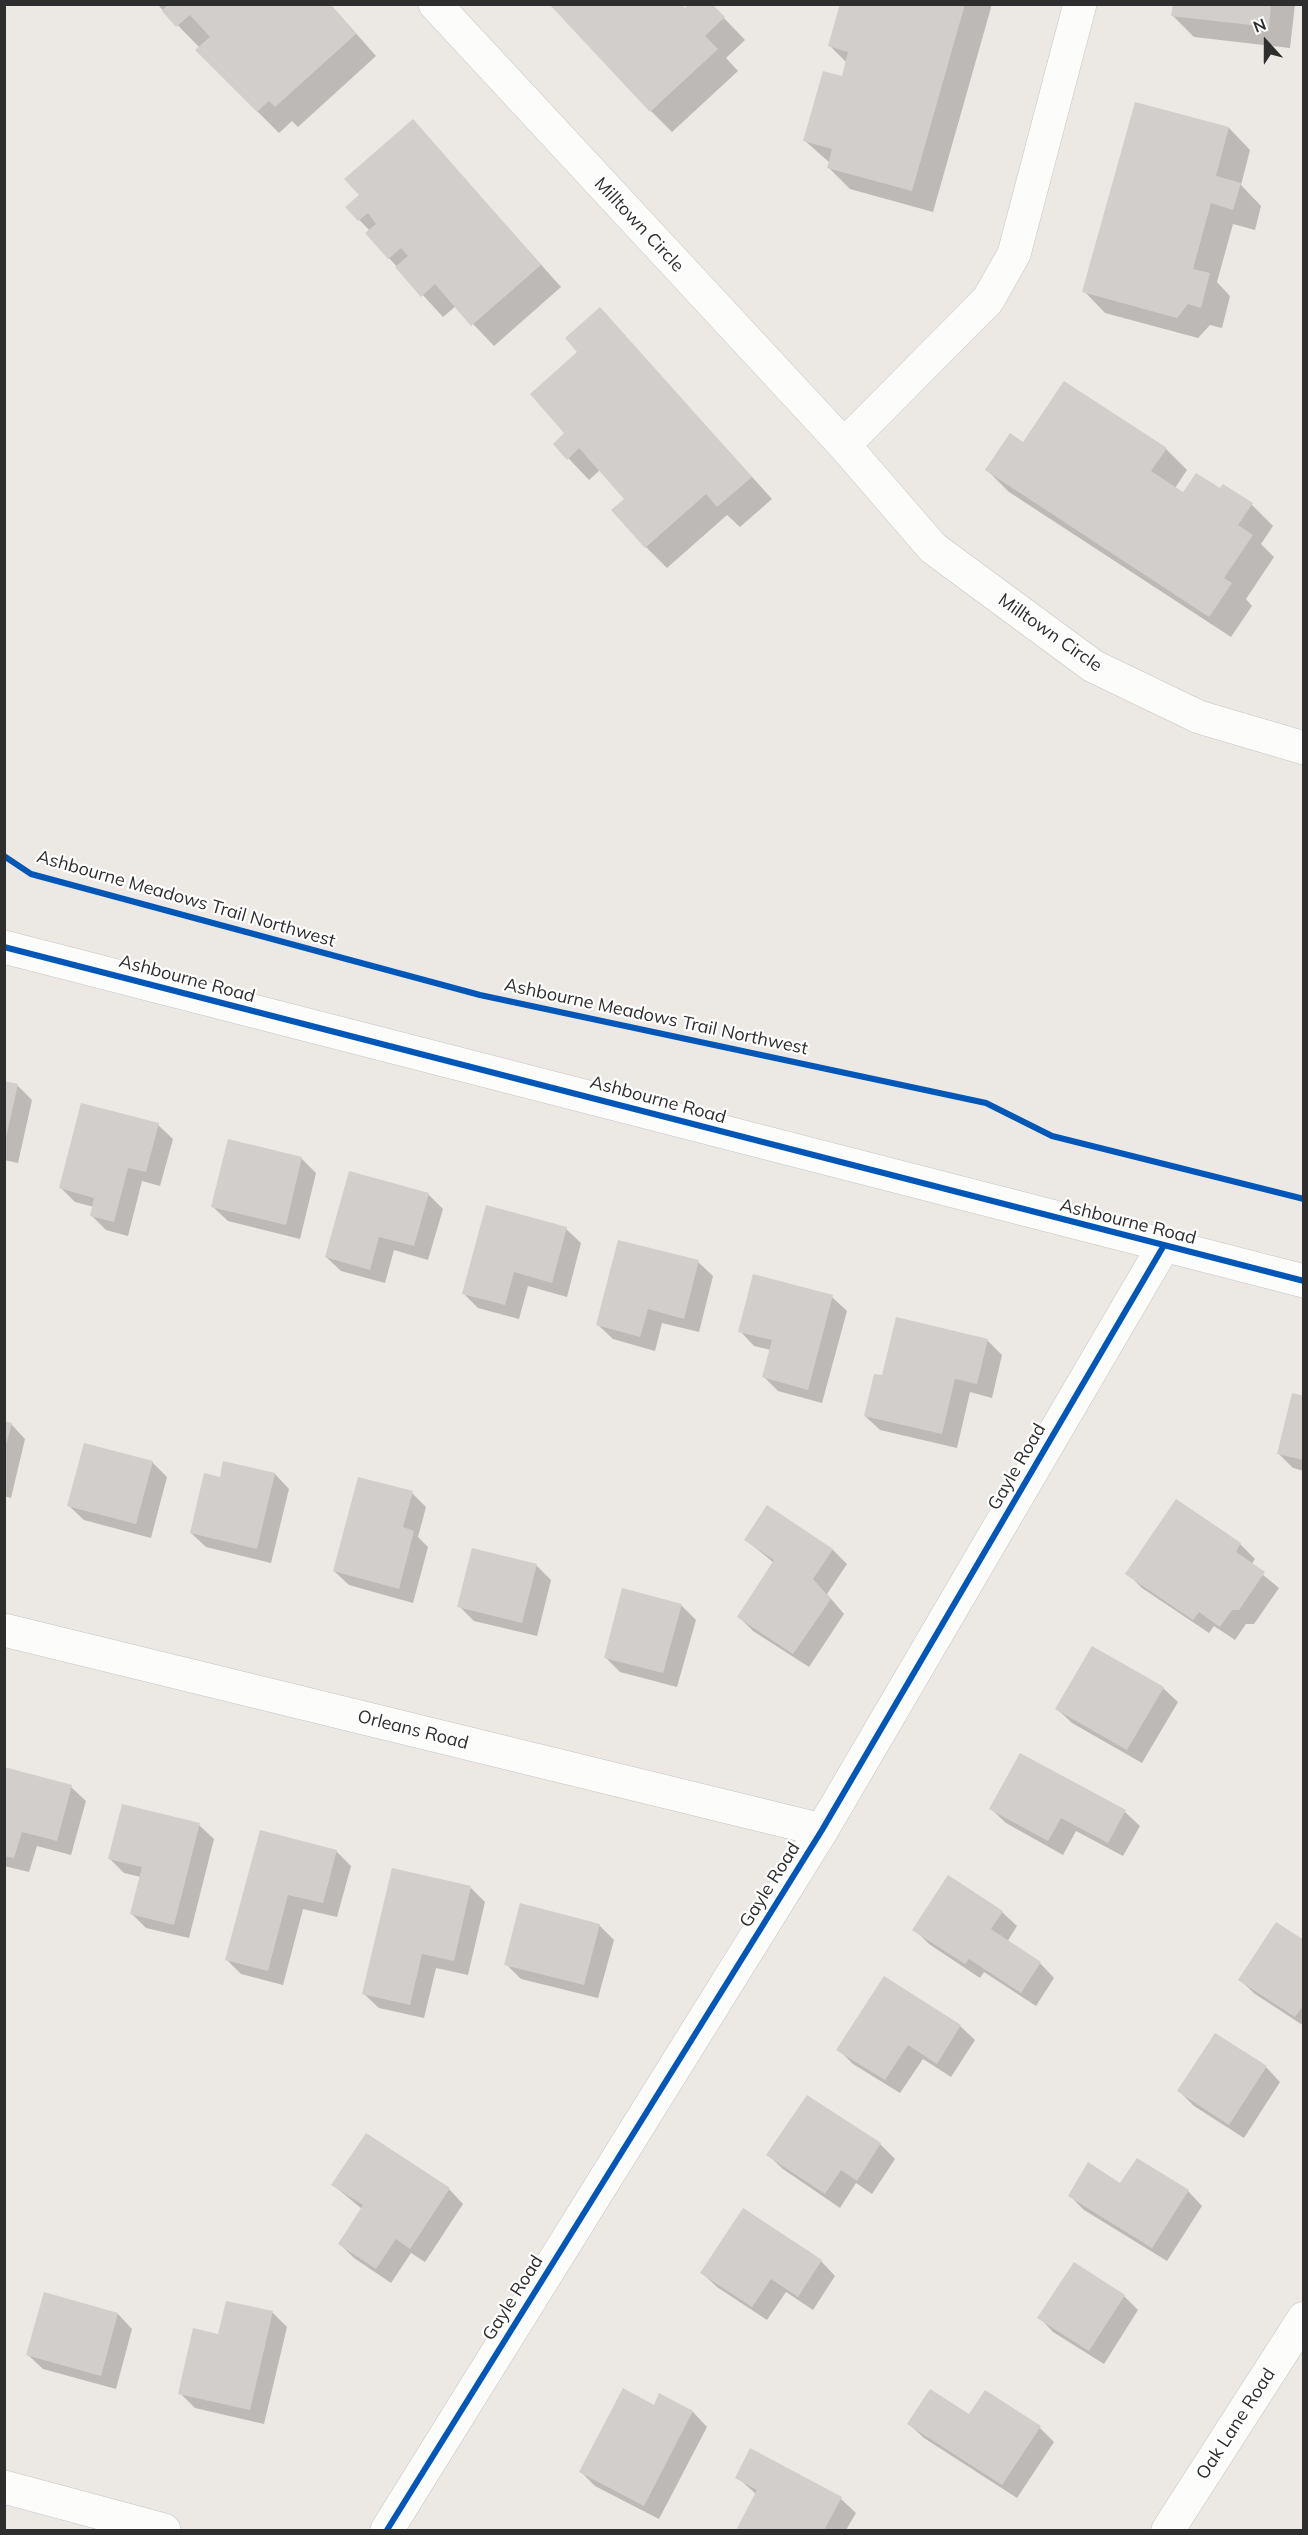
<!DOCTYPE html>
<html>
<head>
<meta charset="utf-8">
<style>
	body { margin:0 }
	#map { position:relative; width:1308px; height:2535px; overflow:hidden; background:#ece8e4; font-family:Mulish,sans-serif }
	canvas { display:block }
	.frame { position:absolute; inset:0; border:6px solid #2e2e2e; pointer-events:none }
	.north { position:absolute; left:1236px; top:12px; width:60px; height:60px; -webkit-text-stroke:4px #fff; paint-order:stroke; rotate:339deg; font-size:16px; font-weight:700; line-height:24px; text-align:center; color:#2e2e2e }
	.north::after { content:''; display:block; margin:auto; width:21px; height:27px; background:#2e2e2e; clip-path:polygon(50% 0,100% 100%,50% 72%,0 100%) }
</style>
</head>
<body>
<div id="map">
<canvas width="1308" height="2535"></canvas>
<div class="frame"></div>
<div class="north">N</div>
</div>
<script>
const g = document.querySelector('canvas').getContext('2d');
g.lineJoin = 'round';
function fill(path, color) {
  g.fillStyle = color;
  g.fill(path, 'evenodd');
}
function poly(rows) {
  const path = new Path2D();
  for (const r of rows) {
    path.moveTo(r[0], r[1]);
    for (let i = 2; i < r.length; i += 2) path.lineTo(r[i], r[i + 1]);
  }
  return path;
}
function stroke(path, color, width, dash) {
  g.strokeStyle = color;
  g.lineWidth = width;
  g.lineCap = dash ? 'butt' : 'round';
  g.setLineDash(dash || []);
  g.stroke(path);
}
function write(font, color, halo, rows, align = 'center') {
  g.font = font + ' Mulish,sans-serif';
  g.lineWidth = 4.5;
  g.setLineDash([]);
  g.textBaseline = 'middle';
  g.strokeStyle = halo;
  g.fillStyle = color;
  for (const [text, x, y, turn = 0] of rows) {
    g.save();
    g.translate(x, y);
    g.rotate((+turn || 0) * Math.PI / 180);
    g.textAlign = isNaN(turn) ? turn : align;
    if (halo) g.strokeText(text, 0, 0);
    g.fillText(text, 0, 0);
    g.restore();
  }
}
fill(poly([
	[157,4,330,4,376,56,298,127,292,121,279,133,197,51,200,48],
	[841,4,992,4,933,212,850,189,828,167,830,163,804,140,843,78,847,63,830,46],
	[1174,4,1295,4,1290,48,1194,37,1173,16],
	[686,9,723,17,745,40,726,58,738,71,672,132,651,111],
	[1136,104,1229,128,1250,150,1241,185,1261,206,1255,230,1233,224,1217,282,1230,296,1222,328,1210,325,1198,338,1105,313,1084,291],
	[413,121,561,287,494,346,456,306,443,317,389,258,370,231,347,207,361,195],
	[600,309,772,499,740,527,727,515,667,568,646,547,626,499,600,470,589,480,555,444,566,434],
	[1024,444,1166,449,1187,470,1175,488,1184,494,1220,490,1252,505,1273,526,1261,544,1274,557,1246,599,1252,606,1231,637,1009,492,987,470],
	[4,1083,18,1086,32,1100,18,1163,4,1160],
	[158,1125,173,1139,160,1186,142,1181,128,1236,106,1230,92,1216,94,1207,75,1202,61,1188],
	[301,1158,316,1173,300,1239,228,1221,213,1207],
	[428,1194,443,1209,428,1260,394,1250,385,1283,341,1271,326,1257],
	[566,1229,581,1243,567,1297,528,1286,519,1319,478,1308,463,1293],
	[698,1262,713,1276,699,1332,662,1323,655,1351,613,1339,598,1325],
	[832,1297,847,1311,822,1403,778,1391,764,1377,771,1350,754,1346,740,1331],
	[987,1340,1002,1355,992,1398,970,1392,957,1448,880,1430,865,1416,883,1377],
	[1304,1398,1304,1471,1293,1468,1278,1453],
	[4,1422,11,1424,25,1439,11,1498,4,1496],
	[152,1462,167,1477,151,1538,84,1520,69,1506],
	[225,1463,275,1474,289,1489,271,1563,206,1547,191,1533,221,1479],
	[412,1493,426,1507,418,1537,428,1547,413,1603,349,1585,334,1571],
	[1177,1501,1240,1544,1255,1559,1251,1565,1279,1588,1254,1624,1246,1624,1235,1640,1214,1626,1209,1633,1142,1588,1127,1573],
	[746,1540,833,1550,847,1564,827,1594,844,1614,809,1667,753,1631,738,1616,774,1563],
	[536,1565,551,1580,537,1636,474,1621,459,1606],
	[681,1605,696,1620,677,1687,620,1672,606,1658],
	[1163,1688,1178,1702,1142,1763,1072,1723,1057,1709],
	[1021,1755,1125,1812,1140,1826,1123,1856,1076,1831,1063,1855,1006,1823,991,1809],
	[4,1769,71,1787,86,1801,71,1855,37,1846,29,1872,4,1866],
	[199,1825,214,1839,189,1938,146,1928,132,1914,141,1877,124,1873,110,1859],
	[261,1832,336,1851,351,1866,337,1917,303,1909,283,1985,241,1974,227,1960],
	[949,1877,1002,1912,1017,1926,1007,1942,1040,1963,1054,1978,1036,2006,984,1972,980,1978,929,1944,914,1929],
	[471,1888,485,1902,468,1975,436,1968,424,2018,379,2008,364,1994],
	[599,1925,614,1940,598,1998,521,1979,506,1964],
	[1304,1942,1304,2026,1255,1994,1240,1980],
	[960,2026,975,2040,951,2077,923,2059,900,2093,853,2064,838,2049],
	[1266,2067,1280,2082,1244,2138,1194,2106,1179,2091],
	[807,2097,880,2144,895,2159,872,2194,856,2183,840,2208,783,2169,768,2155],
	[333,2185,449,2189,463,2204,425,2262,411,2253,391,2283,354,2258,340,2244,362,2209],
	[1121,2185,1188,2191,1202,2206,1167,2261,1084,2210,1070,2196],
	[821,2261,835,2276,813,2310,786,2292,767,2320,717,2287,702,2273],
	[1124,2296,1138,2310,1104,2364,1053,2332,1039,2317],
	[227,2303,273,2313,287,2327,264,2424,195,2408,180,2393,219,2336],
	[118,2314,132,2329,116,2389,43,2369,28,2355],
	[660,2395,693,2412,707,2427,659,2519,595,2486,581,2472,654,2407],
	[970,2416,1040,2428,1054,2442,1017,2498,924,2438,909,2424],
	[737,2477,841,2499,856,2513,846,2530,737,2530,757,2495]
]), '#0003');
fill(poly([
	[168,4,330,4,356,34,275,107,269,101,257,112,195,50,210,37,190,15,176,27,162,11],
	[549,4,682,4,685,8,689,4,712,4,725,17,705,36,718,49,650,112],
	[840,4,965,4,912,191,827,168,832,149,803,141,823,71,842,76,848,52,828,46],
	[1173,4,1271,4,1269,27,1171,16],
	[1135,102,1229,127,1216,176,1241,183,1233,210,1211,203,1193,269,1210,273,1201,308,1188,304,1177,318,1082,292],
	[413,119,541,265,471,326,435,284,421,297,395,267,408,256,401,248,388,259,365,233,376,224,368,213,358,221,345,207,359,195,344,179],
	[600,307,752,477,717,507,706,494,645,548,611,510,624,499,579,448,567,460,553,444,564,433,530,394,577,352,565,338],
	[1064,381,1167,448,1151,471,1183,492,1196,473,1220,488,1223,484,1253,503,1238,525,1253,535,1224,578,1232,583,1209,617,985,470,1010,433,1023,442],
	[4,1081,18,1084,5,1142,4,1142],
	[81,1103,159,1123,146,1172,128,1168,114,1222,90,1216,94,1198,59,1188],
	[228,1139,302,1157,286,1225,211,1207],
	[349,1171,429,1193,414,1246,379,1237,370,1270,325,1257],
	[486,1205,567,1227,552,1283,514,1272,505,1305,462,1294],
	[618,1240,699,1260,684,1319,648,1309,640,1337,596,1325],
	[753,1274,833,1295,808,1390,762,1377,772,1340,738,1332],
	[896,1317,988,1339,977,1384,955,1379,942,1434,864,1416,874,1374,882,1375],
	[1292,1393,1304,1396,1304,1460,1277,1454],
	[4,1421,12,1423,5,1448,4,1448],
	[84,1443,153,1461,136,1524,67,1506],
	[223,1461,275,1473,257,1549,190,1533,204,1473,220,1477],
	[358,1477,413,1491,403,1527,414,1531,399,1589,333,1571],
	[1176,1499,1241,1543,1236,1552,1265,1572,1239,1610,1232,1610,1220,1627,1199,1612,1193,1620,1125,1574],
	[767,1505,833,1549,813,1579,831,1599,793,1654,737,1617,774,1560,744,1540],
	[472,1548,537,1564,522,1623,457,1607],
	[622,1588,682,1604,663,1673,604,1658],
	[1092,1646,1164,1687,1127,1750,1055,1709],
	[1020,1753,1126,1810,1108,1843,1061,1818,1048,1841,989,1809],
	[4,1767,72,1785,57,1841,22,1832,14,1858,4,1856],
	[122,1804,200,1823,174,1925,130,1914,142,1867,108,1859],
	[260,1830,337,1850,323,1903,288,1895,268,1971,225,1960],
	[392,1868,471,1886,454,1961,422,1954,410,2005,362,1994],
	[948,1875,1003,1911,991,1929,1041,1962,1021,1993,969,1959,965,1964,912,1930],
	[520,1903,600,1924,584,1985,504,1965],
	[1276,1922,1304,1940,1304,2004,1295,2017,1238,1980],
	[884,1976,961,2025,937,2064,908,2045,885,2080,836,2050],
	[1215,2033,1267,2066,1229,2125,1177,2091],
	[807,2095,881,2143,857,2181,841,2170,825,2194,766,2155],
	[366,2133,450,2188,410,2249,396,2239,376,2269,338,2244,363,2205,331,2185],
	[1137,2158,1189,2190,1152,2248,1068,2196,1088,2162,1120,2183],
	[743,2208,822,2260,798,2297,771,2279,752,2307,700,2273],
	[1074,2262,1125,2295,1089,2351,1037,2318],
	[44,2292,118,2313,101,2376,26,2355],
	[226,2301,273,2311,250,2410,178,2394,193,2328,218,2334],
	[623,2388,654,2405,659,2393,693,2411,644,2506,579,2472],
	[930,2389,969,2414,985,2390,1041,2426,1002,2485,907,2424],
	[750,2448,842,2497,824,2530,736,2530,757,2490,735,2478]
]), '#d1cecb');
const minor = poly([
	[435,4,844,445,933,548,1093,666,1199,717,1304,748],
	[844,445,988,300,1014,254,1080,4],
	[4,1630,822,1830],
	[4,2487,164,2530],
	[387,2530,822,1830,1163,1247],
	[1168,2530,1304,2318]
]);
const tertiary = poly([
	[4,947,1304,1281]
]);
stroke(minor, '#c5c4c5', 34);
stroke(tertiary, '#c5c4c5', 34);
stroke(minor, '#fcfcfb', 33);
stroke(tertiary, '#fcfcfb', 33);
stroke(poly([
	[4,856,31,874,480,995,986,1103,1052,1136,1304,1199],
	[4,947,1304,1281],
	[387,2530,822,1830,1163,1247]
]), '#0057b8', 6);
write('18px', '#2e2e2e', '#fff', [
	["Milltown Circle",639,225,47],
	["Milltown Circle",1050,633,35],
	["Ashbourne Meadows Trail Northwest",186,899,16],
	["Ashbourne Road",187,979,15],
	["Ashbourne Meadows Trail Northwest",656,1017,12],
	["Ashbourne Road",658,1100,15],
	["Ashbourne Road",1128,1222,14],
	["Gayle Road",1017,1467,-60],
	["Orleans Road",413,1730,14],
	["Gayle Road",770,1885,-58],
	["Gayle Road",513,2298,-58],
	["Oak Lane Road",1236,2424,-57]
]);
</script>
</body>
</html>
